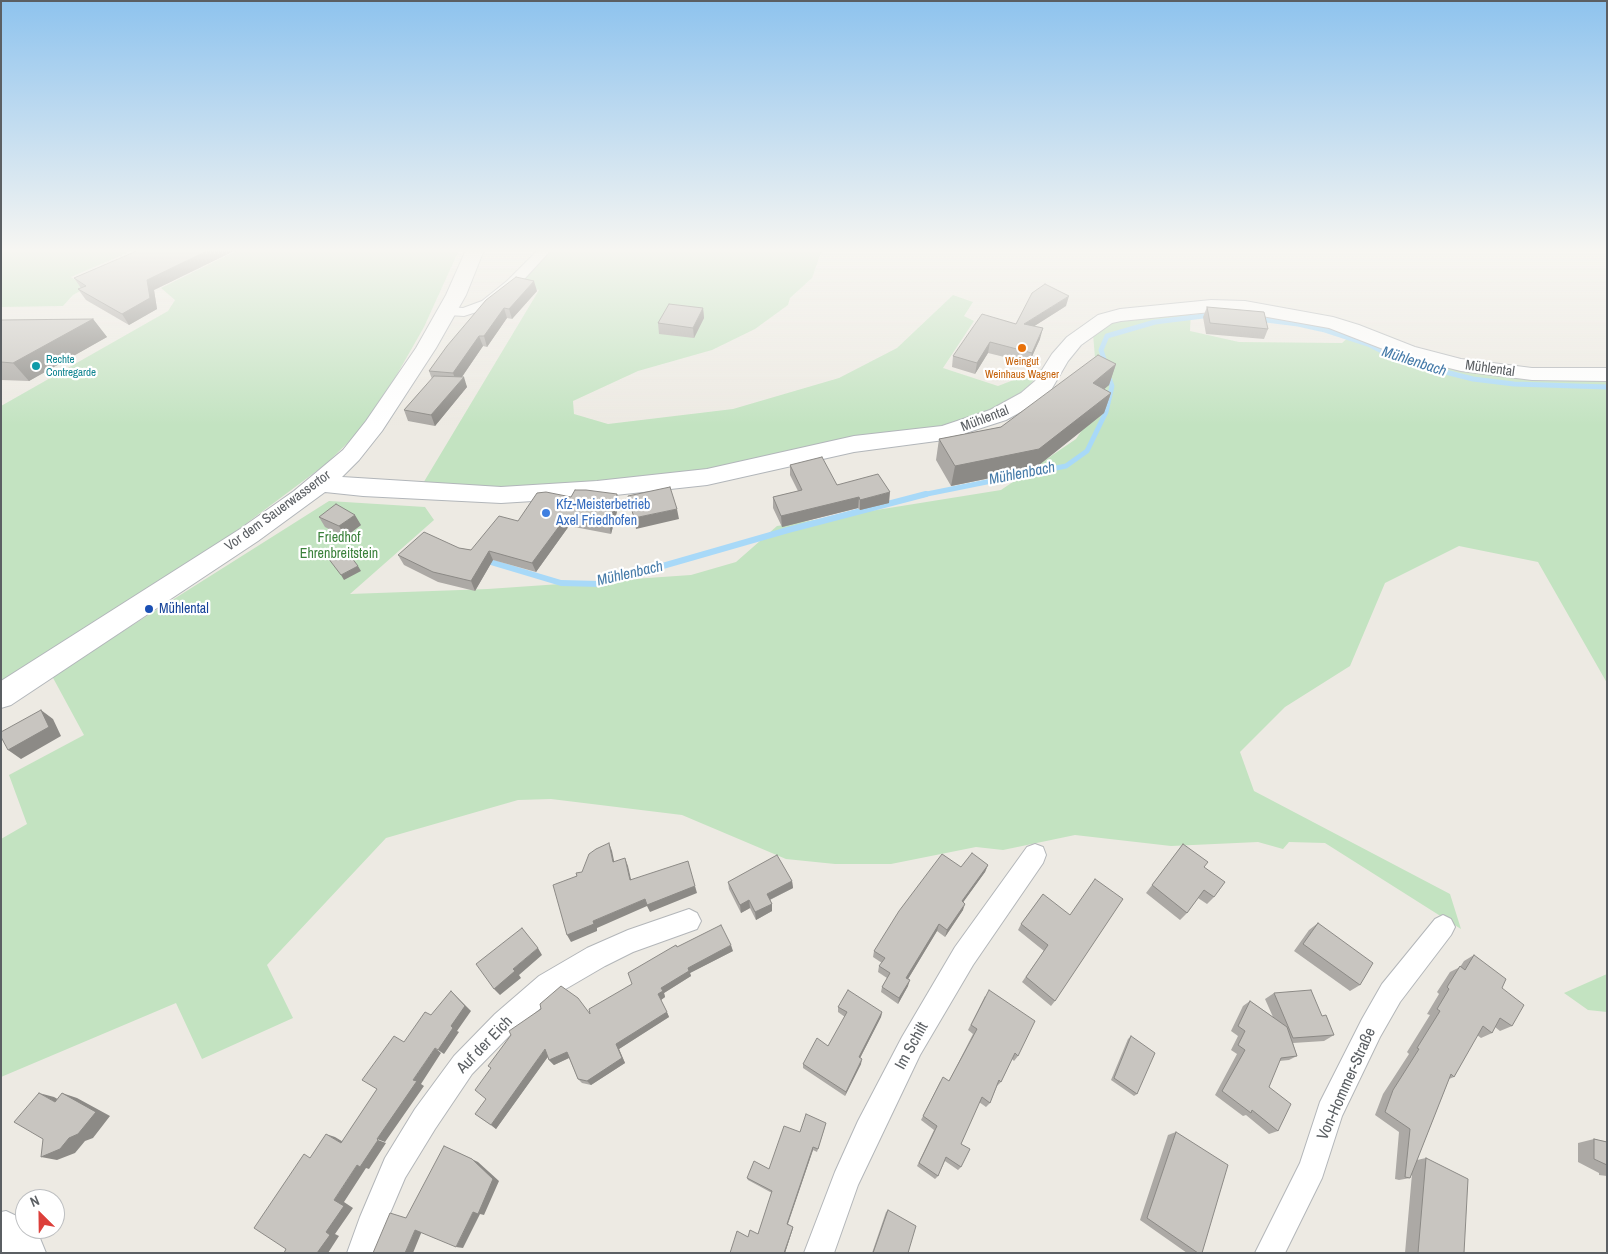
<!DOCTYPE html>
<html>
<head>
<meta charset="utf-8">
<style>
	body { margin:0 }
	#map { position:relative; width:1608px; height:1254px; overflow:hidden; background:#edeae3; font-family:"Archivo Narrow",sans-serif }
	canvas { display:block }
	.frame { position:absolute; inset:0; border:2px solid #5b5f63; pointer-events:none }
	.north { position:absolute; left:15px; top:1189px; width:50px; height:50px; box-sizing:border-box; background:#fff; border:1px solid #bdbfc1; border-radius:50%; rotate:337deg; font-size:14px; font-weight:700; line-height:20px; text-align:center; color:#5b5f63 }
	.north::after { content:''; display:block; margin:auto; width:18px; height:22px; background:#dc3f3a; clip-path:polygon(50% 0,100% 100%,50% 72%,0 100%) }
</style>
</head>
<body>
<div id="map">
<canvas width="1608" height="1254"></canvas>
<div class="frame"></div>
<div class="north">N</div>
</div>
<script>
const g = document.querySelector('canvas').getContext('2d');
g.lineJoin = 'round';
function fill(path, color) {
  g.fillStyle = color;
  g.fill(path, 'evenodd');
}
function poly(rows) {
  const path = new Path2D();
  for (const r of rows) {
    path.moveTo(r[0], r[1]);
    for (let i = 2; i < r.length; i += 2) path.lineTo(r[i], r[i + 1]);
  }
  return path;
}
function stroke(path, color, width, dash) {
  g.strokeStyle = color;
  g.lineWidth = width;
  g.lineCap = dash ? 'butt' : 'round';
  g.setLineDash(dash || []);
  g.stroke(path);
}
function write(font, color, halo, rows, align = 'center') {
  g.font = font + ' "Archivo Narrow",sans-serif';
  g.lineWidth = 4.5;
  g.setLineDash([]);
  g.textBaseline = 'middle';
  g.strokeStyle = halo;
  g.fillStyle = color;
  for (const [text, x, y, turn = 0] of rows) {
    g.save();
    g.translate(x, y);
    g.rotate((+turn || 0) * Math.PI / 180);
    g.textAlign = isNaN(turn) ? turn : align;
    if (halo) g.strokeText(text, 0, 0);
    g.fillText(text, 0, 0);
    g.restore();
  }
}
fill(poly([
	[1,250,134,250,71,277,87,287,73,295,63,306,1,307],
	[238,250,459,250,424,327,371,420,326,464,212,549,1,685,1,406,168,311,175,300,161,288],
	[546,250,822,250,812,278,790,298,788,305,755,329,712,350,638,371,573,401,574,414,608,424,733,409,839,378,897,348,953,295,973,302,964,316,974,321,943,368,998,386,1042,369,1030,385,1017,396,977,416,953,424,720,469,532,487,478,488,422,485,539,290,514,284],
	[1191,312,1190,331,1239,342,1342,343,1354,332,1412,356,1607,379,1607,683,1538,562,1459,546,1385,583,1350,666,1285,707,1240,752,1254,791,1450,894,1461,929,1325,843,1289,842,1283,849,1258,842,1171,846,1075,835,1003,850,976,847,891,864,835,864,786,859,682,815,551,799,518,800,386,838,267,965,293,1018,202,1059,176,1003,1,1077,1,839,27,824,9,775,84,735,52,676,329,501,425,507,434,520,350,594,488,589,691,575,736,562,777,526,1001,490,1076,439,1107,393,1096,370,1093,334,1113,322],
	[1607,974,1607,1012,1588,1010,1564,993]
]), '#c3e3c1');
stroke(poly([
	[1258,319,1298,324,1325,330,1368,344,1402,361,1473,379,1514,384,1607,387],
	[1106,365,1101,350,1107,336,1155,322,1211,315],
	[922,495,1066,466,1087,451,1106,412,1112,386,1108,375]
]), '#a8d9f8', 5);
stroke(poly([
	[484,560,561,583,600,584,788,530,926,494]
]), '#a8d9f8', 6);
const street = poly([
	[538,250,551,250,517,287,492,307,464,316,448,315,441,311,448,307,463,308,482,301,507,281,538,250],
	[1035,844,1043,847,1046,855,1043,863,973,965,920,1055,858,1185,834,1253,804,1253,835,1172,858,1121,902,1037,955,947,1027,847,1035,844],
	[689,909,697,913,701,921,697,929,633,952,605,966,557,994,513,1032,472,1074,435,1129,405,1178,388,1218,377,1253,347,1253,360,1217,385,1158,415,1109,454,1056,495,1014,539,976,587,948,628,930,689,909],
	[1443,915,1451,919,1455,927,1451,935,1400,1002,1380,1037,1342,1116,1322,1178,1285,1253,1255,1253,1300,1163,1320,1102,1362,1019,1382,984,1435,919,1443,915]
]);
const secondary = poly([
	[466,250,484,250,466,295,436,348,382,431,359,460,342,477,501,487,597,481,707,469,854,436,942,426,990,410,1021,393,1035,381,1052,354,1067,337,1098,315,1120,309,1211,300,1245,301,1333,317,1359,325,1415,347,1461,359,1532,368,1607,368,1607,381,1532,380,1461,371,1401,356,1329,328,1245,313,1211,312,1121,321,1112,323,1081,345,1068,361,1051,390,1037,403,1006,420,944,440,854,452,707,485,597,497,501,503,363,496,325,492,258,541,11,705,1,708,1,681,240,529,294,491,343,450,366,421,416,348,446,295,466,250],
	[6,1211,25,1220,25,1229,35,1229,37,1231,46,1253,1,1253,1,1212,6,1211]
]);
stroke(street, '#b3b6b9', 2);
stroke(secondary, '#b2b6ba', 2);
fill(street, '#fff');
fill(secondary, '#fff');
fill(poly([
	[139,250,236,250,154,290,157,309,129,325,86,300,78,289,81,288,74,278],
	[537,291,512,319,507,318,487,347,483,346,462,377,467,387,435,426,408,421,404,410,432,379,429,371,486,300],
	[1066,306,1034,326,1040,339,1029,363,988,353,975,374,952,367,953,356],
	[1207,307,1268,329,1264,339,1206,334,1203,317],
	[703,308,704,318,694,338,659,334,658,323],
	[93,319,107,337,29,381,1,380,1,320],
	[1116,364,1109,385,1104,389,1111,393,1104,413,1034,469,951,486,936,460,939,439,1001,427],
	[790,465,837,485,889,503,860,510,858,508,782,527,773,508,773,497,798,491,790,475],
	[617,494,619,504,611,534,569,526,536,572,493,560,475,591,438,582,404,565,398,555,459,548,471,550,518,521,571,497],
	[319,517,361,525,345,537,325,527],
	[1183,844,1204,867,1214,897,1207,904,1198,898,1187,913,1180,920,1146,893],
	[988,865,985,872,963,902,963,910,945,937,937,931,908,979,908,986,898,1004,881,992,882,987,887,978,878,972,879,966,882,963,873,957,874,951,961,867],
	[792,881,793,888,770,900,772,904,772,911,756,920,750,908,741,913,729,889,728,882],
	[1043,894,1055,1001,1051,1006,1022,982,1044,951,1018,930,1021,924],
	[1318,923,1360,985,1350,991,1294,951,1309,930],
	[677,947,733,951,690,973,691,976,664,993,665,997,661,1000,669,1017,619,1049,625,1063,591,1085,582,1083,578,1079,569,1058,554,1065,549,1060,548,1056,496,1129,491,1125,475,1114,590,1014,632,984],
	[1474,955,1502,988,1512,1026,1500,1031,1495,1027,1492,1033,1481,1038,1477,1035,1454,1077,1449,1079,1417,1160,1426,1158,1464,1253,1405,1253,1412,1174,1410,1178,1399,1180,1395,1179,1399,1132,1375,1115,1383,1094,1409,1054,1407,1052,1430,1015,1427,1014,1439,994,1437,992,1450,972,1460,967,1464,961],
	[1274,993,1322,1016,1334,1035,1324,1041,1293,1043,1297,1056,1289,1060,1279,1061,1269,1087,1278,1131,1269,1134,1246,1115,1243,1116,1215,1095,1237,1054,1231,1050,1238,1036,1231,1031,1243,1006,1250,1001,1273,1017,1265,999],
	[985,996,1018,1056,1014,1061,1012,1059,1001,1082,997,1086,990,1103,986,1107,979,1102,961,1144,961,1167,958,1170,945,1161,938,1176,935,1179,917,1166,934,1130,921,1120,940,1082,949,1081,973,1034,968,1030],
	[838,1007,882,1012,881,1017,860,1058,861,1064,845,1096,803,1068,803,1064,828,1046,845,1017,838,1012],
	[1131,1036,1137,1094,1134,1096,1111,1080,1128,1039],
	[825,1127,817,1152,813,1150,788,1224,793,1227,793,1228,785,1253,730,1253,748,1237,758,1234,772,1193,748,1180,747,1178,769,1169,800,1132],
	[1176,1132,1198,1253,1187,1253,1140,1220,1168,1135],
	[1594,1139,1607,1142,1607,1176,1599,1175,1599,1173,1578,1162,1578,1143],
	[888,1210,908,1253,872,1253,886,1212]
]), '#aca9a5');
fill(poly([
	[209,250,236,250,154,290,157,309,129,325,122,314,147,280],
	[534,281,537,291,512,319,509,309],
	[1069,296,1066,306,1022,334,1024,324],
	[504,308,507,318,487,347,484,336],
	[703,308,704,318,694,338,693,328],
	[93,319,107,337,29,381,13,363],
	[1043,328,1040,339,1029,363,1032,353],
	[479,336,483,346,457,384,453,373],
	[990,342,988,353,975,374,977,363],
	[1116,364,1109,385,1087,404,1093,383],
	[464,377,467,387,435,426,431,415],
	[1111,393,1104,413,1034,469,951,486,955,466],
	[890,492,889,503,860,510,860,500],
	[617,494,619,504,611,534,609,524],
	[859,497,858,508,782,527,781,516],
	[677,509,679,519,636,529,634,518],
	[355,515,361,525,345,537,339,526],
	[566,517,569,526,536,572,532,563],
	[489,551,493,560,475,591,471,581],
	[358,566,361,571,344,580,341,575],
	[41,710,53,719,61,736,21,759,8,750],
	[609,843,612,851,616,870,613,862],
	[625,858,628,866,633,888,630,880],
	[988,865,985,872,959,908,962,901],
	[792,881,793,888,767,901,767,894],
	[695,886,697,893,650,912,647,906,597,928,597,931,571,942,567,935,593,921,645,899],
	[749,900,750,908,741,913,740,905],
	[772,904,772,911,756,920,755,912],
	[965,904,963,910,945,937,947,930],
	[939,924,937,931,905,984,906,978],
	[731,945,733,951,690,973,691,976,664,993,665,997,661,1000,658,994,661,988,688,968],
	[538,948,542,955,519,975,521,978,500,995,494,989,513,969],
	[910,980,908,986,898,1004,899,998],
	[451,991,471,1011,457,1031,459,1032,444,1054,438,1050,451,1026],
	[667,1012,669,1017,619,1049,625,1063,591,1085,587,1081,616,1044],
	[882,1012,881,1017,858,1062,859,1057],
	[435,1048,441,1053,421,1084,424,1086,385,1142,377,1139,413,1080],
	[545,1049,550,1054,496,1129,491,1125],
	[567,1052,571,1057,554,1065,549,1060],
	[862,1059,861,1064,845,1096,846,1092],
	[39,1093,54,1097,70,1106,55,1102],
	[62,1093,77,1098,110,1116,93,1138,85,1141,75,1153,57,1160,41,1157],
	[326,1134,335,1137,350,1146,341,1143],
	[378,1140,386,1143,369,1169,366,1168,344,1202,353,1208,335,1234,339,1236,328,1253,317,1253,326,1232,334,1200,357,1165],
	[444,1146,478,1162,499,1181,484,1215,480,1214,463,1248,456,1247,473,1212],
	[813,1147,813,1150,787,1226,787,1224],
	[793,1227,793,1228,785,1253,784,1253],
	[415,1230,422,1231,413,1253,405,1253]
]), '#8c8a86');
const building = poly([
	[139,250,209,250,147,280,150,298,122,314,78,289,86,286,74,278,139,250],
	[516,277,534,281,509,309,504,308,484,336,479,336,453,373,429,371,447,346,486,300,516,277],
	[1045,284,1069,296,1024,324,1043,328,1032,353,990,342,977,363,953,356,982,314,1016,324,1032,293,1045,284],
	[669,304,703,308,693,328,658,323,669,304],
	[1207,307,1264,312,1268,329,1210,323,1207,307],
	[93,319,13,363,1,362,1,320,93,319],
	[1098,355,1116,364,1093,383,1111,393,1039,449,955,466,939,439,1001,427,1098,355],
	[434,376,464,377,431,415,404,410,434,376],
	[822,457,837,485,878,474,890,492,860,500,859,497,781,516,773,497,802,490,790,465,822,457],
	[670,487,677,509,634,518,628,496,670,487],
	[575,490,586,490,617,494,609,524,566,517,532,563,489,551,471,581,433,572,398,555,424,532,459,548,471,550,499,516,518,521,537,493,546,492,571,497,575,490],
	[336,504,355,515,339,526,319,517,336,504],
	[345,549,358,566,341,575,328,558,345,549],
	[41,710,49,727,8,750,1,737,1,732,41,710],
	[609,843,613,862,625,858,630,880,688,861,695,886,647,905,645,899,593,921,594,924,567,935,553,885,577,876,576,873,582,872,589,854,596,849,609,843],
	[1183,844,1208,862,1204,867,1225,882,1214,897,1204,890,1187,913,1152,885,1183,844],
	[972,853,988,865,962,901,965,904,947,930,939,924,906,978,910,980,899,998,882,987,890,973,879,966,885,958,874,951,899,911,942,854,961,867,972,853],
	[777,855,792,881,767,894,772,904,755,912,749,900,740,905,728,882,777,855],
	[1095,879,1123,899,1055,1001,1026,977,1048,945,1021,924,1043,894,1070,915,1095,879],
	[1318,923,1373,963,1360,985,1303,944,1318,923],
	[721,925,731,945,688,968,689,971,661,988,663,991,658,994,667,1012,616,1044,622,1058,587,1081,578,1079,567,1052,549,1060,545,1049,491,1125,475,1114,486,1099,475,1090,491,1068,488,1066,511,1035,509,1031,541,1009,540,1004,561,986,578,998,590,1014,589,1009,632,984,628,973,676,945,677,947,721,925],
	[522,928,538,948,513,969,515,971,494,989,476,964,522,928],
	[1474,955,1506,979,1502,988,1524,1005,1512,1026,1500,1018,1492,1033,1483,1026,1454,1077,1451,1074,1410,1178,1405,1177,1410,1129,1385,1112,1393,1090,1419,1049,1417,1048,1440,1011,1437,1009,1449,989,1447,987,1460,966,1465,970,1474,955],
	[848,990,882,1012,859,1057,862,1059,846,1092,803,1064,817,1038,828,1046,847,1012,838,1007,848,990],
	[989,990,1035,1021,1018,1056,1015,1053,1001,1082,999,1080,990,1103,982,1097,961,1144,970,1149,961,1167,946,1157,938,1176,919,1163,937,1126,923,1116,943,1077,949,1081,977,1029,971,1025,989,990],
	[1311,990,1322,1016,1326,1015,1334,1035,1293,1038,1274,993,1311,990],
	[451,991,465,1006,451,1026,453,1028,438,1050,435,1048,413,1080,417,1081,377,1139,378,1140,360,1167,357,1165,334,1200,344,1206,326,1232,330,1235,317,1253,284,1253,286,1249,254,1228,304,1154,310,1158,326,1134,341,1143,377,1089,362,1080,394,1036,404,1042,425,1012,431,1015,451,991],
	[1250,1001,1287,1027,1297,1056,1281,1058,1269,1087,1291,1104,1278,1131,1252,1110,1251,1113,1222,1091,1245,1050,1238,1045,1245,1031,1238,1026,1250,1001],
	[1131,1036,1155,1053,1137,1094,1114,1078,1131,1036],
	[39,1093,55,1102,62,1093,96,1112,78,1134,69,1138,60,1149,41,1157,43,1139,14,1122,39,1093],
	[806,1114,826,1123,818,1149,813,1147,787,1224,793,1227,784,1253,730,1253,737,1231,748,1237,750,1230,758,1234,772,1191,747,1178,754,1161,769,1169,784,1126,800,1132,806,1114],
	[1176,1132,1228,1165,1202,1253,1198,1253,1147,1218,1176,1132],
	[1594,1139,1607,1142,1607,1165,1594,1159,1594,1139],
	[444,1146,472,1159,493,1179,478,1214,473,1212,456,1247,415,1230,405,1253,373,1253,390,1213,406,1218,444,1146],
	[1426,1158,1468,1179,1464,1253,1418,1253,1426,1158],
	[888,1210,916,1226,908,1253,873,1253,888,1210]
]);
fill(building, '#c8c5c0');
stroke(building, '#8c8a86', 1);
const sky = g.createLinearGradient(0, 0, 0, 425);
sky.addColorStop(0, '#8ec3ee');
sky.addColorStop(0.59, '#f7f6f2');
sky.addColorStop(1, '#f7f6f200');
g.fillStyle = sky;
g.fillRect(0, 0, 1608, 425);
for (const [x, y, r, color] of [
	[1022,348,5,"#e8710a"],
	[36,366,5,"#0f9aa8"],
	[546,513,5,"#3f7fe0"],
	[149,609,5,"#1a4fb4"]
]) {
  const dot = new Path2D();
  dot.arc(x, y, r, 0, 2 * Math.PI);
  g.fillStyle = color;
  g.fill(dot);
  stroke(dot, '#fff', 2);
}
write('11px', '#0d838f', '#fff', [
	["Rechte",46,360],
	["Contregarde",46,373]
], 'left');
write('11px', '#c56008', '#fff', [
	["Weingut",1022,362],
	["Weinhaus Wagner",1022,375]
]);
write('14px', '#5b5f63', '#fff', [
	["Mühlental",1490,369,8],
	["Mühlental",985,419,-21],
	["Vor dem Sauerwassertor",278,511,-36]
]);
write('14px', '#366cbe', '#fff', [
	["Kfz-Meisterbetrieb",556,505],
	["Axel Friedhofen",556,521]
], 'left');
write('14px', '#3b813b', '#fff', [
	["Friedhof",339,538],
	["Ehrenbreitstein",339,554]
]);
write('14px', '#164399', '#fff', [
	["Mühlental",159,609]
], 'left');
write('italic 15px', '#467ba9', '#fff', [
	["Mühlenbach",1414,362,18],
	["Mühlenbach",1022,474,-11],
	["Mühlenbach",630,574,-13]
]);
write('16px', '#5b5f63', '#fff', [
	["Auf der Eich",485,1045,-46],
	["Im Schilt",912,1046,-61],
	["Von-Hommer-Straße",1347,1084,-66]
]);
</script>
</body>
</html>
